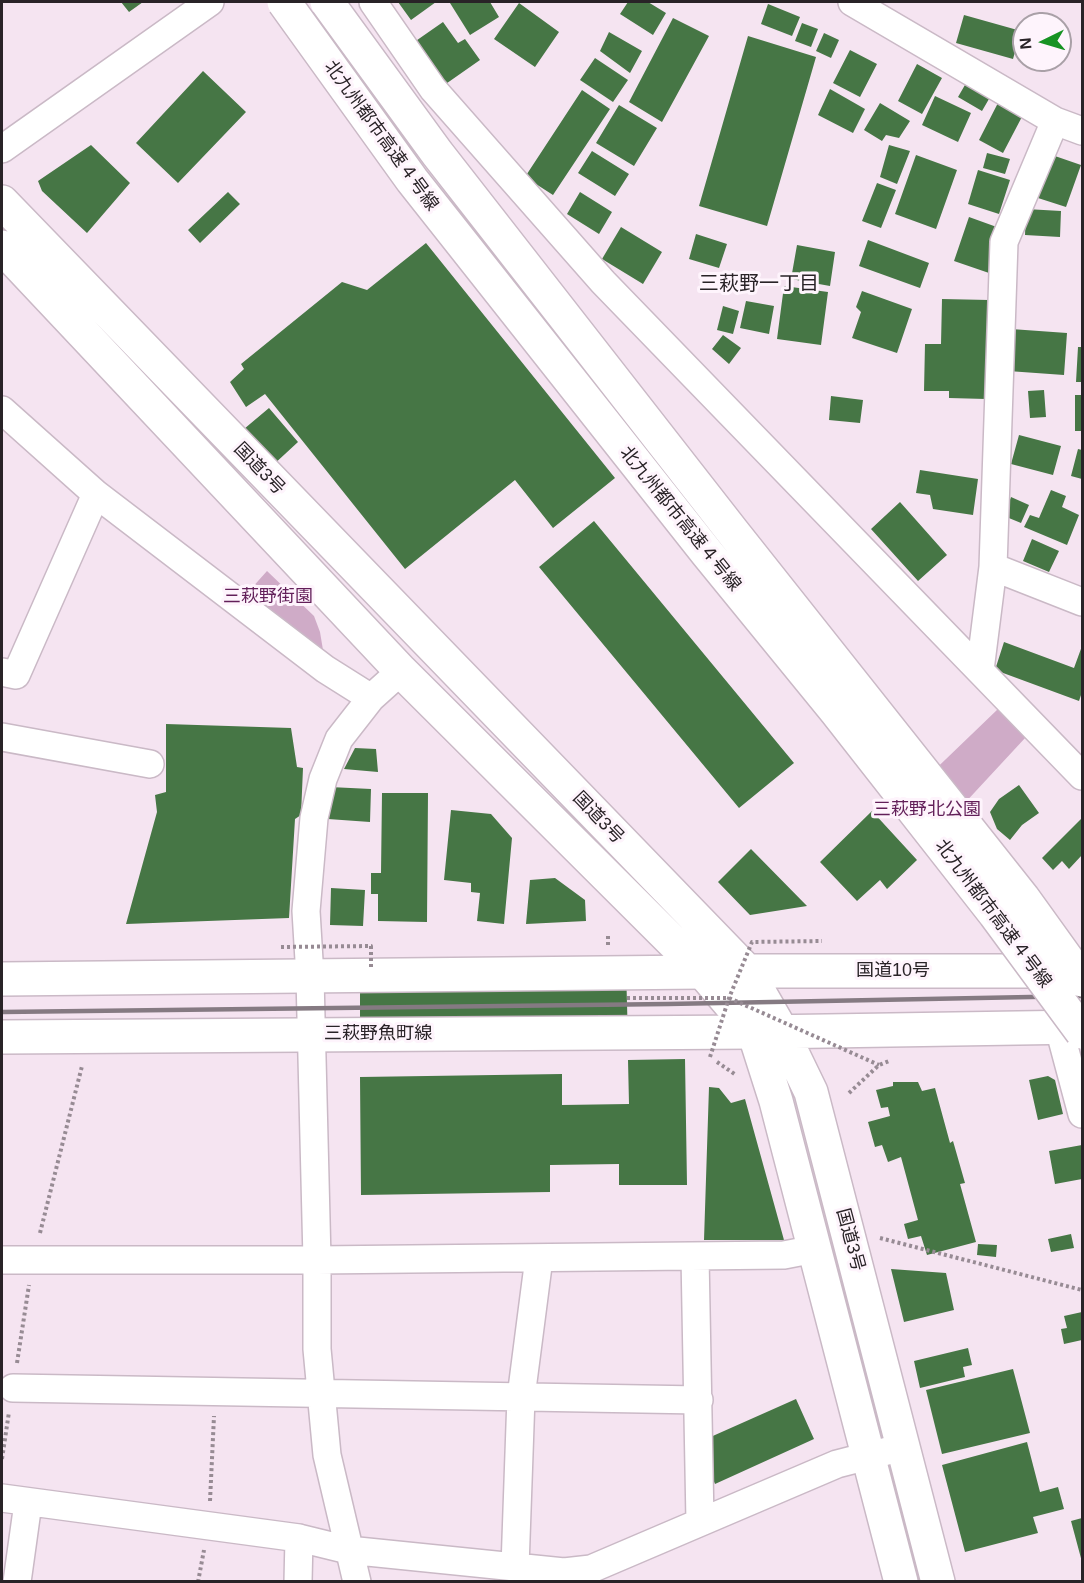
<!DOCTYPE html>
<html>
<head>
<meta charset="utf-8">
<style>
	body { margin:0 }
	#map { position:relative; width:1084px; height:1583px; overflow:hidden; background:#f5e4f1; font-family:Helvetica,sans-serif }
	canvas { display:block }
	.frame { position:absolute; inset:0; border:3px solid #292327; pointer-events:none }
	.north { position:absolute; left:1012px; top:12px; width:60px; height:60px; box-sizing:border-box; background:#fef4fc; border:2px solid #a9a0a7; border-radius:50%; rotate:265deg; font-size:16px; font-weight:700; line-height:24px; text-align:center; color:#292327 }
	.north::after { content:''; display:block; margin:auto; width:21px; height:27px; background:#179323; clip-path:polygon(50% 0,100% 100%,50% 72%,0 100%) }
</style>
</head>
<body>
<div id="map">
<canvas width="1084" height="1583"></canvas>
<div class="frame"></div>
<div class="north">N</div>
</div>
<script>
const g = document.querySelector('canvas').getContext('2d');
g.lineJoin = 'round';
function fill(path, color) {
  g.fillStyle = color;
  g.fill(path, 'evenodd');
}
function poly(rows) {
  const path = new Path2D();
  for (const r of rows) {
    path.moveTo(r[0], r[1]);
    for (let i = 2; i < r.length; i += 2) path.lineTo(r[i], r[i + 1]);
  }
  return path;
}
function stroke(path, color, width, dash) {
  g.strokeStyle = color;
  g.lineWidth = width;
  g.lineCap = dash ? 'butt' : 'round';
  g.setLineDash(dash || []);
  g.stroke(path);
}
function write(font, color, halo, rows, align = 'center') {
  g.font = font + ' Helvetica,"Noto Sans JP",sans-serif';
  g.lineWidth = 6;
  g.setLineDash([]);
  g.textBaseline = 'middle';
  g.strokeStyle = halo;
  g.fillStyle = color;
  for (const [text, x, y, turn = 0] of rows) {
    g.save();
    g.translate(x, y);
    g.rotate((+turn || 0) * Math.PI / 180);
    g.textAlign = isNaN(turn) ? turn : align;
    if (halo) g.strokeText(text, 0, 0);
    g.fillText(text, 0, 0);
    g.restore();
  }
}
fill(poly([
	[267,571,314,616,320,632,325,662,241,600],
	[998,709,1026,737,924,847,894,809]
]), '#cfabc7');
fill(poly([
	[121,2,143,2,129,12],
	[398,2,436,2,411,20],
	[453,2,490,2,499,17,470,35,450,3],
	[628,2,648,2,666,13,653,35,620,14],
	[519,3,559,32,535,67,494,39],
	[768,4,800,17,792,36,761,24],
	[964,15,1021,31,1013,59,956,43],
	[673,18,709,36,662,122,629,102],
	[443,22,458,43,465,39,480,60,440,88,410,45],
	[802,23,818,29,811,47,795,41],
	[609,32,642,51,630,73,600,51],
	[824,33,839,40,831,58,816,51],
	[748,36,816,57,767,226,699,206],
	[850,50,877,64,860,97,833,83],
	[595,58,628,80,613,102,580,80],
	[917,64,942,78,922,114,898,101],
	[203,71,246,112,178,183,136,143],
	[969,78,993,92,982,111,958,97],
	[830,89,865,109,853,133,818,115],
	[582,90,610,109,553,195,525,177],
	[935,96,971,113,958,142,922,125],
	[1000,99,1025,111,1003,153,979,140],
	[880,103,910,121,899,138,886,135,882,141,864,130],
	[619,105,657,128,634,166,596,143],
	[91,145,130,183,87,233,42,191,38,181],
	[889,145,910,151,897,184,880,177],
	[592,151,629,174,615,196,578,173],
	[987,153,1010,159,1005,174,983,168],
	[916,155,957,170,936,229,895,214],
	[1052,155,1081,165,1066,207,1038,198],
	[978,170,1010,180,999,214,968,204],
	[877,183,896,190,881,228,862,221],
	[228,192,240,204,200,243,188,230],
	[580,192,612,212,599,234,567,214],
	[1026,209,1061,211,1060,237,1025,235],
	[969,217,1005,230,989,273,954,261],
	[621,227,662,252,643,284,602,259],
	[696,234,727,244,719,268,689,259],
	[868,240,929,263,920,288,859,266],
	[426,243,615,478,553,528,515,480,405,569,265,394,246,407,230,382,244,369,241,364,342,282,367,290],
	[797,245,835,252,830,286,791,279],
	[784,286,828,292,821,345,777,339],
	[862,291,912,309,897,353,852,338,861,312,856,307],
	[942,299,989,300,986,399,949,398,949,391,924,391,925,344,941,344],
	[746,301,774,306,769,334,740,328],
	[723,306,739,311,733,334,717,330],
	[1011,329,1067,333,1064,375,1008,371],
	[723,335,741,348,729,364,712,349],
	[1078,347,1082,347,1082,382,1076,382],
	[1044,390,1046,417,1030,418,1028,391],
	[1075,395,1082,395,1082,431,1075,431],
	[831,396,863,400,860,423,829,420],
	[269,408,298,442,272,466,244,429],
	[1019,435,1061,446,1053,475,1011,464],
	[1078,449,1082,450,1082,479,1071,476],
	[920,470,978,479,973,515,933,509,930,495,916,493],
	[1051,490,1066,496,1062,507,1079,515,1067,545,1024,527,1030,515,1039,518],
	[1011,497,1029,505,1021,523,1004,516],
	[900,502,947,555,918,581,871,529],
	[594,521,794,763,739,808,539,567],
	[1032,539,1059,551,1049,572,1023,561],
	[1004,642,1074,668,1082,646,1082,692,1079,701,995,670],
	[166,724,291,728,297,767,303,768,301,815,295,819,289,918,126,924,157,812,155,795,166,792],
	[355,748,376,749,378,772,344,769],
	[1019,785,1039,813,1022,825,1010,840,997,829,990,812,999,799],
	[330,787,371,789,370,822,328,819],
	[382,793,428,793,427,922,378,921,378,894,371,894,371,873,381,873],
	[451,810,491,814,512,838,504,924,477,921,480,893,471,892,471,883,444,880],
	[872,811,917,860,887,889,880,880,857,901,820,862],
	[1082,818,1082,855,1069,869,1062,861,1053,870,1042,858],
	[751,849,807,906,750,915,718,882],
	[555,878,585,900,586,921,526,924,530,880],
	[331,888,365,890,363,926,330,925],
	[626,967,628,1041,360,1042,360,969],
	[685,1059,687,1185,619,1185,619,1164,550,1165,550,1192,361,1195,360,1077,562,1074,562,1105,629,1104,628,1060],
	[1048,1076,1055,1080,1063,1114,1038,1120,1029,1080],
	[893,1082,918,1082,922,1091,935,1088,950,1143,953,1141,965,1183,960,1184,976,1242,927,1255,921,1236,908,1239,904,1224,918,1220,901,1157,888,1162,882,1145,875,1147,868,1122,890,1116,888,1107,881,1108,876,1090,893,1086],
	[709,1087,719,1088,731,1103,745,1099,784,1240,704,1240],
	[1082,1145,1082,1179,1055,1184,1049,1151],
	[1071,1234,1074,1248,1051,1252,1048,1239],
	[978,1244,997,1245,996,1257,977,1255],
	[891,1269,946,1273,954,1310,904,1322],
	[1082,1312,1082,1340,1064,1344,1061,1329,1067,1328,1064,1316],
	[968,1348,972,1365,963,1367,965,1377,920,1388,914,1361],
	[1013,1369,1030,1433,942,1454,926,1390],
	[796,1399,814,1439,715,1484,697,1443],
	[1027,1442,1040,1492,1058,1487,1064,1509,1033,1517,1038,1533,965,1552,942,1465],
	[1082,1518,1082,1562,1071,1521]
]), '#467645');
const minor = poly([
	[373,2,433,89,603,282,1082,776],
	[852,2,1055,121,1082,131],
	[2,149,210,2],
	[2,410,96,494,325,669,371,698,401,671],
	[993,567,1082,602],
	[980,670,993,567,1004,242,1055,121],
	[2,672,16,675,96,494],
	[2,737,150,764],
	[1059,1028,1082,1114],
	[695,1256,700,1522],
	[2,1260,317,1260,784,1255,815,1249],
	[13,1388,699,1400],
	[2,1498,299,1538,348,1550,564,1572,591,1569,837,1464,903,1447],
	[515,1567,521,1397,539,1258],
	[17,1582,28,1503],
	[298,1582,299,1538],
	[357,1582,327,1455,317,1349,317,1260,310,977,306,911,314,818,323,779,339,739,371,698]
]);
const major = poly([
	[2,979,703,972],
	[2,1037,754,1032]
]);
const highway = poly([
	[2,202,747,971,782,1032,811,1092,938,1582],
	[2,247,401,671,703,972,754,1032,776,1101,901,1582],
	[730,971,1060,971],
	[763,1032,1082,1027]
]);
stroke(minor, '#cab9c6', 30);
stroke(major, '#cab9c6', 36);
stroke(highway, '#cab9c6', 36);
stroke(poly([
	[608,936,608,945],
	[717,1062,736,1075],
	[849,1093,879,1065,889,1061],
	[40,1233,82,1066],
	[880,1238,1082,1290],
	[17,1363,29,1285],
	[2,1459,9,1412],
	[210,1501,214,1416],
	[198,1582,204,1550]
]), '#978b94', 4, [3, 3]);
stroke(minor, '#fff', 27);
stroke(major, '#fff', 33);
stroke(highway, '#fff', 33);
stroke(poly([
	[2,1012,668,1004,1082,996]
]), '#857a82', 4.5);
const highwayBridge = poly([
	[284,2,412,180,707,553,836,711,995,914,1082,1032],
	[327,2,437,153,732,531,1023,898,1082,980]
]);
stroke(highwayBridge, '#cab9c6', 36, []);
stroke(poly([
	[281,947,371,946,371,969],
	[627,998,729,998,879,1065],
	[710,1057,729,998,752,942,822,941]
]), '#978b94', 4, [3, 3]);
stroke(highwayBridge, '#fff', 33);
write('18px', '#292327', '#fef4fc', [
	["北九州都市高速４号線",381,136,54],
	["国道3号",259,469,46],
	["北九州都市高速４号線",680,519,51],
	["国道3号",598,818,46],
	["北九州都市高速４号線",993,914,53],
	["国道10号",893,971],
	["三萩野魚町線",378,1034],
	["国道3号",850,1240,75]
]);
write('18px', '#621f59', '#fef4fc', [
	["三萩野街園",268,597],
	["三萩野北公園",927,810]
]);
write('20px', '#292327', '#fef4fc', [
	["三萩野一丁目",759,284]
]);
</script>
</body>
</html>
